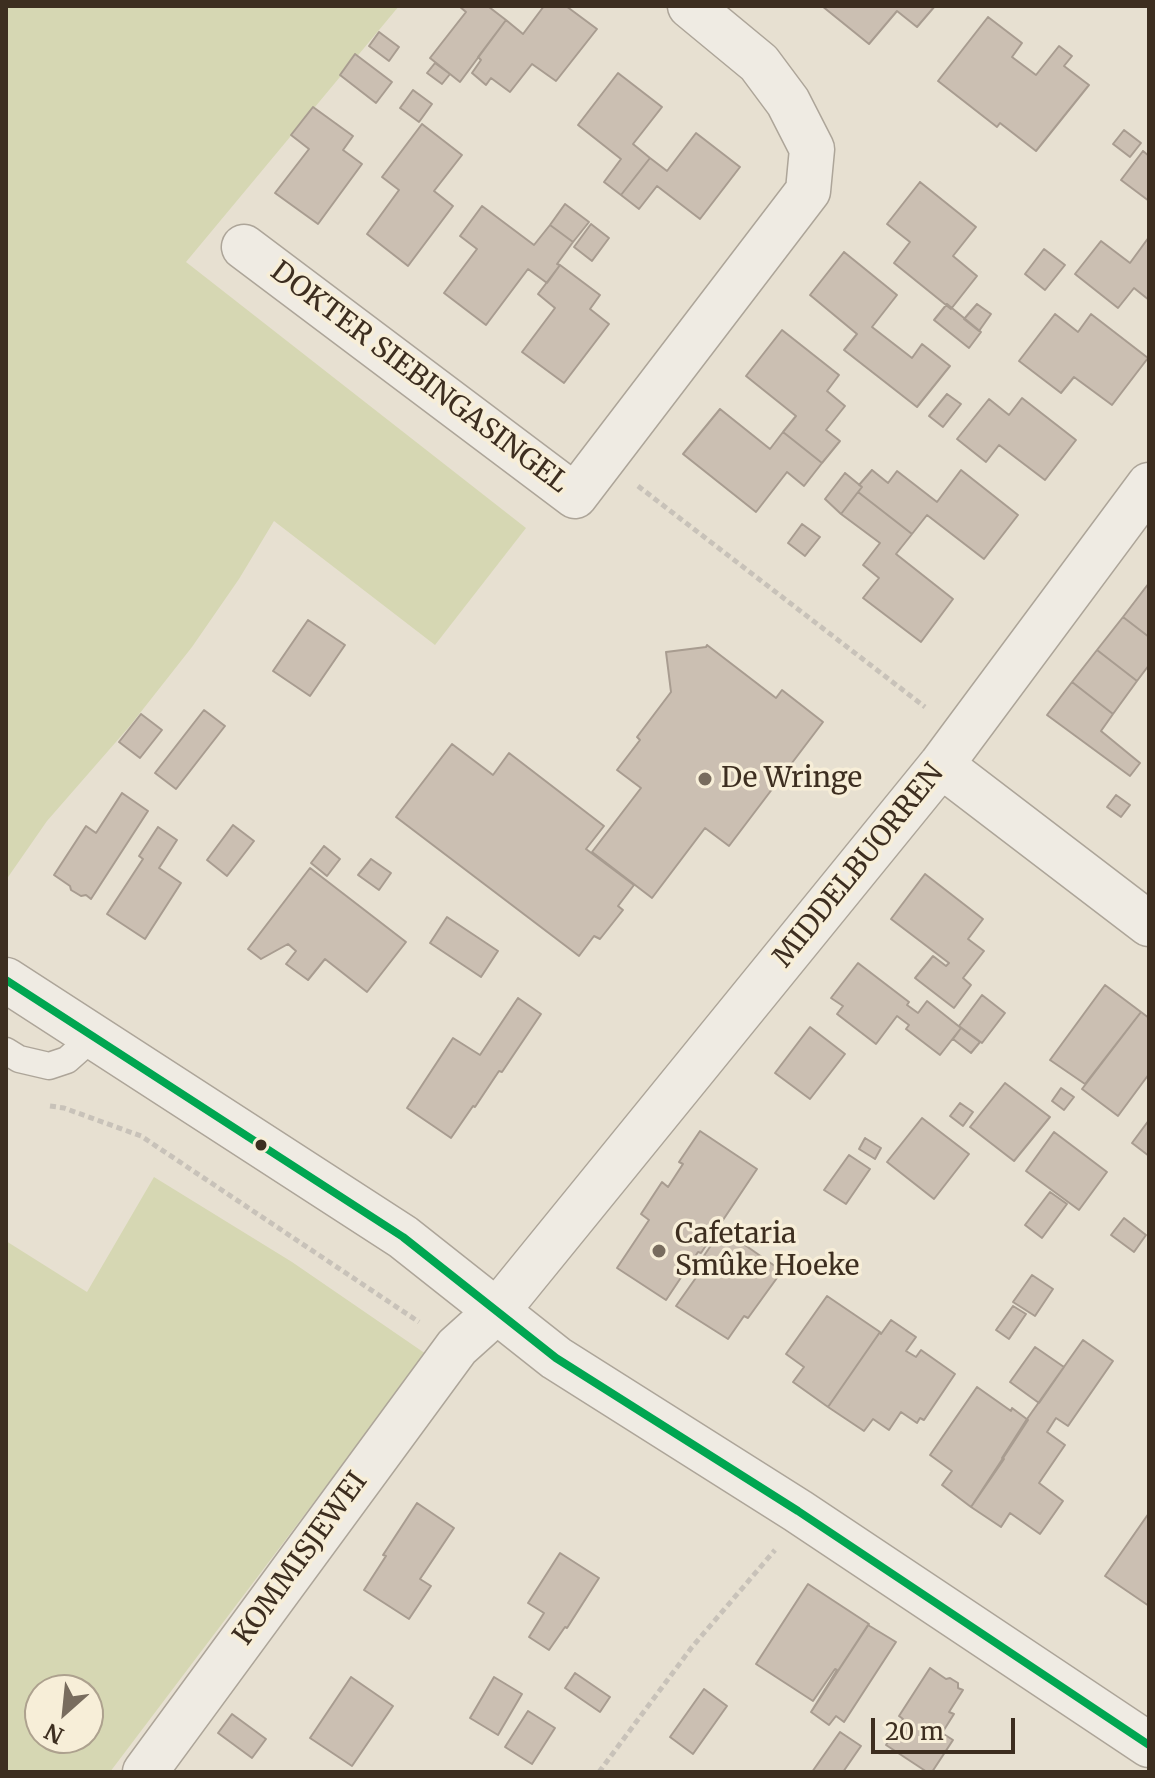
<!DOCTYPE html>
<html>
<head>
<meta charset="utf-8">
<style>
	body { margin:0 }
	#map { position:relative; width:1155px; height:1778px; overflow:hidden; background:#e7e0d1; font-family:Merriweather,serif }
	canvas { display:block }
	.frame { position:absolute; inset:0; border:8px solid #3d2e20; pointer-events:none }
	.north { position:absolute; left:24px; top:1674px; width:80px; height:80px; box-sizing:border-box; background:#f7eed8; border:2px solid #ada18e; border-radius:50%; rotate:207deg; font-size:22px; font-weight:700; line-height:32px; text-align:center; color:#3d2e20 }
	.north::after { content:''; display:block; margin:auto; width:28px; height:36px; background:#786c5e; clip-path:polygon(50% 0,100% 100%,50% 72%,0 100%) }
	.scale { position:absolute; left:871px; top:1718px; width:144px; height:36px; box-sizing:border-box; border:4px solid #3d2e20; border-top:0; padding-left:10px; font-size:24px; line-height:28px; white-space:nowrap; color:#3d2e20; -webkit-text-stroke:6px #f7eed8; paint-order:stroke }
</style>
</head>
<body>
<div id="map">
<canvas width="1155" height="1778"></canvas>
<div class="frame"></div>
<div class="north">N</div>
<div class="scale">20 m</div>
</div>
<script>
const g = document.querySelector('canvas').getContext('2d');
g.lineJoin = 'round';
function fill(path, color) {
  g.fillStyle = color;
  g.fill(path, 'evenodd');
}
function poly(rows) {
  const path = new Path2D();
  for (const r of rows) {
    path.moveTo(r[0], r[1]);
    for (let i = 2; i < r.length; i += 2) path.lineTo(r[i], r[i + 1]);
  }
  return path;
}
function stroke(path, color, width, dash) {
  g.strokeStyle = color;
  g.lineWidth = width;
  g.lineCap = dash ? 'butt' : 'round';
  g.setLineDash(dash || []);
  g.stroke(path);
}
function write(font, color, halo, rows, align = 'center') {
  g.font = font + ' Merriweather,serif';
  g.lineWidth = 7;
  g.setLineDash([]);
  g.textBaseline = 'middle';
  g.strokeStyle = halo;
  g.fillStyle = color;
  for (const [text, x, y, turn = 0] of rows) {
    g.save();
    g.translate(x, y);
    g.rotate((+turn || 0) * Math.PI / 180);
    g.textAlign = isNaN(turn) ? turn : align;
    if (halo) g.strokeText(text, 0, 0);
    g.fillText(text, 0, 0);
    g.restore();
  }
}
fill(poly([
	[6,6,399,6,186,262,526,528,435,645,274,521,239,579,192,647,129,727,47,821,6,880],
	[154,1177,292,1262,426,1354,110,1772,6,1772,6,1241,87,1292],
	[40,1690,88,1690,88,1738,40,1738]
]), '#d6d7b3');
const building = poly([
	[459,6,490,6,489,7,506,20,460,82,430,58,466,12,459,6],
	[544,6,566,6,597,29,556,81,532,64,510,92,491,78,486,85,472,73,481,60,478,57,506,20,523,34,544,6],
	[822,6,935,6,917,27,897,11,869,44,822,6],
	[988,17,1022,43,1012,57,1036,75,1059,46,1072,56,1064,66,1089,85,1036,151,1000,123,997,127,938,81,988,17],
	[379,32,399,47,389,61,369,46,379,32],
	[355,54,392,82,376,103,340,75,355,54],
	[435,63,450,74,442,84,427,73,435,63],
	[618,73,662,107,633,144,650,158,621,195,604,182,621,159,578,125,618,73],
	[413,90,432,104,419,122,400,108,413,90],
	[313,107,353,136,343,150,362,164,318,224,275,193,309,149,291,135,313,107],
	[422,124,462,155,434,191,453,206,408,266,367,234,399,190,382,177,422,124],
	[1124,130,1141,143,1130,157,1113,144,1124,130],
	[696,133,740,167,700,219,657,186,639,209,621,195,650,158,667,171,696,133],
	[1143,151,1149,156,1149,201,1121,180,1143,151],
	[920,182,976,227,953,256,977,276,951,309,894,263,910,242,887,224,920,182],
	[565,204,589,222,573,242,550,225,565,204],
	[482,206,534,245,550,225,573,242,557,264,560,265,547,283,528,269,486,325,444,293,477,249,460,236,482,206],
	[591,224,609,238,592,261,574,247,591,224],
	[1149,237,1149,300,1134,288,1118,308,1075,274,1101,241,1130,263,1149,237],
	[1044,249,1065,265,1045,290,1025,274,1044,249],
	[844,252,897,295,872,327,912,358,922,344,950,366,917,407,844,350,857,334,810,295,844,252],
	[560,265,600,295,590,309,609,324,564,383,522,352,555,308,538,294,560,265],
	[947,304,981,332,969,348,934,320,947,304],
	[977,304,991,314,979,331,964,319,977,304],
	[1055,314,1078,332,1091,314,1148,358,1112,405,1074,377,1061,393,1019,361,1055,314],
	[782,330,839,375,827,391,845,406,826,430,840,441,822,463,783,432,796,416,746,376,782,330],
	[947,394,961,404,943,427,929,416,947,394],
	[1022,398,1076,440,1045,480,999,445,986,462,957,439,989,399,1009,415,1022,398],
	[720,409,770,449,783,432,822,463,804,486,787,472,756,512,683,454,720,409],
	[872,470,888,483,897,471,937,502,961,470,1018,515,984,559,927,515,912,534,858,492,862,487,859,485,872,470],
	[845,473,862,487,841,514,825,499,845,473],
	[858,492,912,534,896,554,953,599,921,642,863,598,879,578,863,565,880,543,841,514,858,492],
	[802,524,820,537,805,556,788,543,802,524],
	[1149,583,1149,637,1123,617,1149,583],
	[1123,617,1149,637,1149,665,1137,681,1097,650,1123,617],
	[308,620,345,645,310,696,273,671,308,620],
	[707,645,776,698,782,690,823,722,729,846,705,828,652,898,592,852,641,788,617,770,640,740,637,737,671,692,666,652,706,647,707,645],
	[1097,650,1137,681,1113,714,1072,682,1097,650],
	[1072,682,1113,714,1101,731,1140,763,1130,776,1047,715,1072,682],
	[204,710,225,726,176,789,155,773,204,710],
	[141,714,162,730,140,758,119,742,141,714],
	[452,744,493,775,509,753,604,826,586,849,634,885,618,906,623,910,600,939,594,936,579,956,396,817,452,744],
	[122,793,148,811,91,899,86,895,81,896,71,890,70,886,54,875,86,826,96,833,122,793],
	[1116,795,1130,805,1121,817,1107,807,1116,795],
	[233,825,254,841,227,876,207,860,233,825],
	[158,827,177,840,159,868,181,883,145,939,107,914,143,859,139,856,158,827],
	[324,846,340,859,327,876,311,863,324,846],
	[371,859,391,873,379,890,358,875,371,859],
	[310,868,406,942,367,992,325,959,308,980,286,964,296,951,288,944,261,959,248,949,310,868],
	[925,874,983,919,968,939,984,951,963,978,971,985,954,1008,915,978,933,956,946,966,949,963,891,919,925,874],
	[447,917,498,951,481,977,430,943,447,917],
	[858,963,909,1002,907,1005,918,1013,927,1001,961,1028,940,1055,906,1029,909,1025,897,1016,876,1044,837,1014,843,1006,831,998,858,963],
	[1105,985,1141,1012,1085,1084,1050,1060,1105,985],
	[982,995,1005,1013,982,1043,959,1026,982,995],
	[518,998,541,1014,502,1072,499,1071,475,1107,473,1106,451,1138,407,1108,453,1038,480,1055,518,998],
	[1141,1012,1149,1018,1149,1074,1118,1116,1082,1089,1141,1012],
	[810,1027,845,1054,810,1099,775,1073,810,1027],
	[961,1028,980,1042,971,1053,953,1039,961,1028],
	[1005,1083,1050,1117,1014,1161,970,1127,1005,1083],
	[1061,1088,1074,1097,1064,1110,1052,1101,1061,1088],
	[960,1103,973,1112,963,1126,950,1116,960,1103],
	[922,1118,969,1154,934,1199,887,1162,922,1118],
	[1149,1120,1149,1156,1132,1143,1149,1120],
	[700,1131,757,1169,701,1253,698,1252,666,1300,617,1268,649,1220,641,1214,662,1182,668,1187,683,1164,679,1162,700,1131],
	[1054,1132,1107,1172,1079,1210,1026,1171,1054,1132],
	[865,1138,881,1148,875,1159,859,1149,865,1138],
	[849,1155,870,1169,846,1204,824,1190,849,1155],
	[1050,1192,1067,1204,1042,1238,1025,1225,1050,1192],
	[1124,1218,1146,1235,1134,1252,1111,1235,1124,1218],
	[722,1229,782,1271,748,1318,744,1316,728,1339,676,1306,700,1272,695,1269,722,1229],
	[1032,1275,1053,1289,1035,1316,1013,1302,1032,1275],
	[827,1296,880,1332,828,1407,793,1382,804,1367,786,1354,827,1296],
	[1013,1306,1026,1314,1009,1339,996,1330,1013,1306],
	[891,1320,916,1337,906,1351,916,1357,921,1350,955,1374,924,1420,920,1418,917,1423,901,1412,889,1430,873,1419,864,1431,828,1407,880,1332,881,1334,891,1320],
	[1083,1340,1113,1361,1068,1426,1056,1418,1047,1432,1065,1445,1039,1483,1063,1501,1040,1534,1010,1513,1001,1527,971,1507,1004,1459,1002,1458,1027,1419,1083,1340],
	[1035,1347,1064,1367,1039,1403,1010,1382,1035,1347],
	[977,1387,1011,1411,1012,1408,1028,1420,971,1507,942,1485,952,1471,930,1455,977,1387],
	[417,1503,454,1528,420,1579,431,1586,409,1619,364,1590,386,1556,383,1555,417,1503],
	[1149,1513,1149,1606,1105,1576,1149,1513],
	[560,1553,599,1578,567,1628,565,1627,549,1650,529,1637,544,1613,528,1603,560,1553],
	[808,1584,869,1624,811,1712,837,1670,835,1669,813,1701,756,1664,808,1584],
	[868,1625,896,1642,844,1722,836,1716,829,1725,811,1712,868,1625],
	[930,1668,946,1679,950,1678,958,1683,958,1688,963,1690,949,1712,954,1714,942,1733,953,1740,932,1772,927,1772,886,1745,903,1719,899,1716,930,1668],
	[575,1673,610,1697,600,1712,565,1688,575,1673],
	[351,1677,393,1706,352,1766,310,1738,351,1677],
	[494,1677,522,1694,498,1735,470,1718,494,1677],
	[704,1689,727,1706,693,1754,670,1737,704,1689],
	[528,1711,555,1728,532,1764,505,1747,528,1711],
	[232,1714,266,1739,252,1758,218,1733,232,1714],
	[840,1732,861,1746,843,1772,812,1772,840,1732]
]);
fill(building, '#cbbfb2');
stroke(building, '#a89c90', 2);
const service = poly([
	[6,1051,19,1059,49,1066,67,1060,94,1036]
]);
const minor = poly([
	[244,247,575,496,808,191,812,149,788,102,759,63,690,6],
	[941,765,1149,924],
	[145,1772,457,1347,497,1311,941,765,1149,485]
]);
const tertiary = poly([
	[6,980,403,1237,556,1358,798,1511,1149,1745]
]);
stroke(service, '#ada599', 29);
stroke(minor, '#ada599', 47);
stroke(tertiary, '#ada599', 47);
stroke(poly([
	[638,486,925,707],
	[50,1106,64,1108,141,1136,419,1322],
	[599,1772,692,1647,775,1550]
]), '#c8c2b9', 5, [6, 4]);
stroke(service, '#efebe3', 26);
stroke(minor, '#efebe3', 44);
stroke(tertiary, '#efebe3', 44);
stroke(poly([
	[6,980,403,1237,556,1358,798,1511,1149,1745]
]), '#00a651', 8);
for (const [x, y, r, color] of [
	[705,779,8,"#786c5e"],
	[261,1145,7,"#3d2e20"],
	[659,1251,8,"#786c5e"]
]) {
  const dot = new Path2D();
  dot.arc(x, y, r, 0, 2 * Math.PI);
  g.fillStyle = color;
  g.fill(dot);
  stroke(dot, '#f7eed8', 3);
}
write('28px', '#3d2e20', '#f7eed8', [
	["DOKTER SIEBINGASINGEL",419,378,37],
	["MIDDELBUORREN",859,866,-51],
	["KOMMISJEWEI",301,1559,-54]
]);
write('28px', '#3d2e20', '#f7eed8', [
	["De Wringe",721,779],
	["Cafetaria",675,1235],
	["Smûke Hoeke",675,1267]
], 'left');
</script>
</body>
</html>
